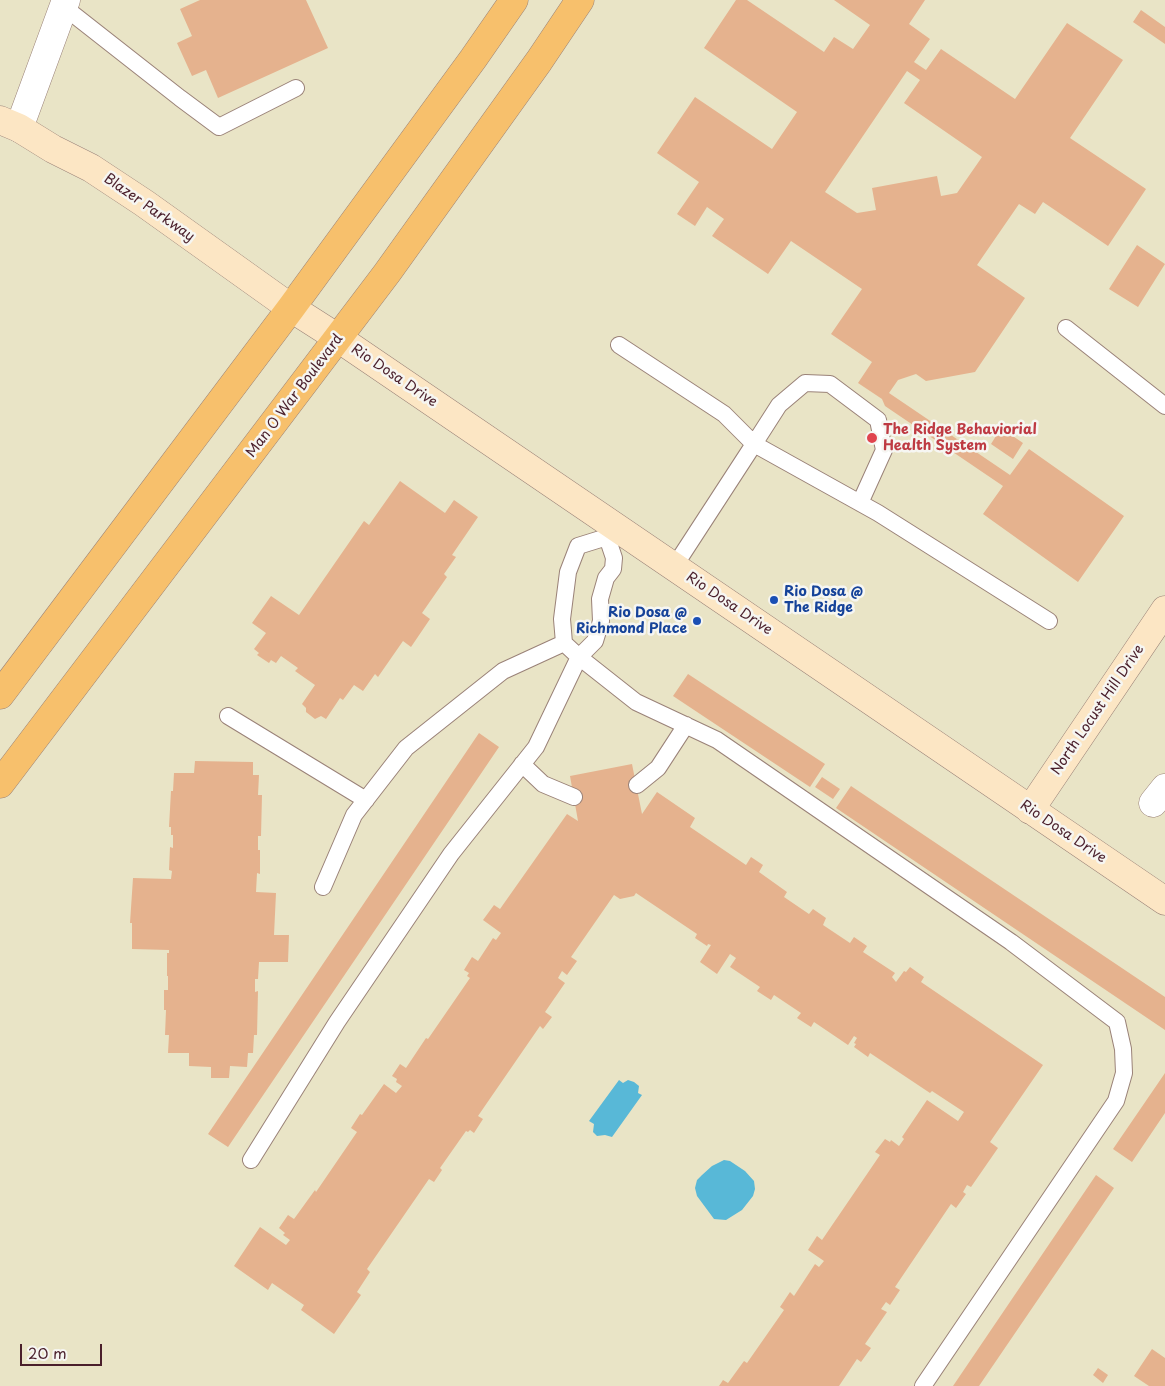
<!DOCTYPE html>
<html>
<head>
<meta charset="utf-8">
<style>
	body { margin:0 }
	#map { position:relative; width:1165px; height:1386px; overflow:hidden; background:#e9e4c6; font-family:"Playpen Sans",sans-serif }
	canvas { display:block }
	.scale { position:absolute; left:20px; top:1344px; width:82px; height:22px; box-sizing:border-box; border:2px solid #4a1f2b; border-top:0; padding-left:6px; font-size:15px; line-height:18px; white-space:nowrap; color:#4a1f2b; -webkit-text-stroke:4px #f6f6f2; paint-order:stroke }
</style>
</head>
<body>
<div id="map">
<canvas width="1165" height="1386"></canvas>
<div class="scale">20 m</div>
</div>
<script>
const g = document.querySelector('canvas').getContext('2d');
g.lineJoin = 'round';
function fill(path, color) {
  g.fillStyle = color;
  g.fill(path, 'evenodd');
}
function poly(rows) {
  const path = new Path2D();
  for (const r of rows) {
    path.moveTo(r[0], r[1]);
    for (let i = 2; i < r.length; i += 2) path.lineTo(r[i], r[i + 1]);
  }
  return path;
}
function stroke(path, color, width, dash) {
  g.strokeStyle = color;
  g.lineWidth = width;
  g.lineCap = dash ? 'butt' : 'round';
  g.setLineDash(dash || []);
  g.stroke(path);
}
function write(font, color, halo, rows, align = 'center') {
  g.font = font + ' "Playpen Sans",sans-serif';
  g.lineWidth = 5;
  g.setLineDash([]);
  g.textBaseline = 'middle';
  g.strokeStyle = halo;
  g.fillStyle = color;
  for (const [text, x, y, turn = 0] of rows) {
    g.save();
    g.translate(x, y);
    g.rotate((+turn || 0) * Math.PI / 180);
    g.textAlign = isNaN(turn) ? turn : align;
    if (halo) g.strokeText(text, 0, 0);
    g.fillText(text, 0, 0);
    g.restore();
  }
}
fill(poly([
	[619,1080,623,1083,628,1080,634,1082,639,1086,638,1093,642,1095,612,1137,605,1135,597,1136,593,1132,594,1124,589,1121],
	[724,1160,730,1161,745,1171,754,1181,755,1189,753,1196,742,1210,726,1220,714,1219,697,1196,695,1188,697,1180,702,1175,712,1166]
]), '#58b8d7');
fill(poly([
	[200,0,306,0,328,48,218,98,206,70,192,76,177,43,192,36,180,9],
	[736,0,747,0,824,52,834,37,853,49,870,25,834,0,925,0,909,24,930,39,914,62,926,70,941,49,1015,99,1067,23,1123,60,1070,138,1146,189,1108,246,1043,202,1035,214,1019,204,977,265,1025,298,975,372,926,381,916,374,898,380,889,393,1010,475,1029,449,1124,516,1078,582,983,514,1003,486,885,406,882,399,858,383,872,362,831,334,862,289,791,241,768,274,712,236,724,219,707,207,695,226,677,214,699,182,657,153,695,97,772,149,797,112,704,48],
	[907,71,920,80,904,103,982,157,957,193,941,196,937,176,872,188,876,210,857,213,825,192],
	[1141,10,1165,27,1165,44,1133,22],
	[1137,245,1165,264,1138,307,1109,289],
	[1001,428,1023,443,1013,459,991,444],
	[400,481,445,513,454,500,478,517,452,555,456,557,444,574,447,577,422,613,430,619,411,647,403,641,378,677,375,674,363,691,354,685,343,700,340,698,326,719,321,716,315,719,306,712,306,708,302,704,315,685,295,671,298,668,281,656,276,663,271,660,269,663,257,655,259,653,254,649,266,633,252,623,271,596,299,615,364,521,369,525],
	[688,674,825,764,810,787,673,696],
	[479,733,499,747,228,1147,208,1134],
	[195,761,253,762,253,775,259,775,258,795,262,795,261,836,258,836,258,850,260,850,260,874,257,873,256,892,276,893,274,935,289,935,288,962,259,962,258,979,255,979,255,992,258,991,257,1035,254,1035,253,1053,248,1053,247,1067,230,1066,229,1078,211,1078,211,1067,189,1066,189,1053,168,1053,169,1035,165,1035,166,1010,164,1010,164,990,168,990,168,976,167,976,167,953,169,953,169,950,132,949,132,923,130,923,133,878,171,879,172,871,169,870,170,847,173,848,173,835,171,835,171,827,169,827,171,791,173,791,174,773,194,773],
	[632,764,642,814,657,792,695,818,690,827,746,865,751,857,763,865,759,872,787,892,784,897,809,914,813,909,826,918,823,925,850,943,854,937,867,946,863,952,895,973,892,977,896,982,904,971,906,972,910,967,924,977,921,982,1043,1065,990,1142,998,1148,971,1187,967,1185,963,1192,966,1194,956,1208,951,1204,895,1287,900,1290,890,1305,886,1302,881,1309,887,1312,865,1344,871,1348,861,1362,857,1359,839,1386,719,1386,723,1380,728,1383,744,1361,747,1363,784,1310,780,1307,790,1292,794,1296,815,1264,819,1267,824,1261,808,1250,817,1236,822,1240,880,1155,875,1152,885,1139,890,1142,891,1140,899,1146,904,1139,902,1137,927,1100,958,1121,964,1112,932,1091,930,1093,870,1053,868,1057,854,1047,856,1044,854,1043,857,1038,854,1036,848,1045,814,1022,811,1027,797,1018,801,1013,774,995,771,1000,757,991,760,987,730,967,736,958,730,954,717,974,700,962,711,945,708,944,707,946,695,938,697,934,636,893,634,896,620,899,614,895,571,957,577,961,567,975,562,971,558,978,565,983,545,1012,552,1017,543,1029,540,1026,478,1116,483,1119,474,1133,470,1130,468,1132,466,1131,440,1168,442,1170,434,1182,429,1179,367,1269,370,1272,357,1292,361,1295,334,1334,301,1310,304,1305,272,1283,268,1290,234,1266,260,1227,286,1245,290,1240,283,1235,285,1233,279,1228,288,1215,294,1219,315,1190,316,1192,357,1132,351,1128,360,1114,362,1115,384,1084,396,1093,402,1086,396,1082,397,1079,392,1076,400,1064,406,1068,426,1038,428,1039,470,978,467,976,469,973,464,970,472,957,478,961,493,938,496,940,501,933,483,920,494,905,500,909,567,814,578,821,570,776],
	[822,777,840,789,833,799,815,787],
	[851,786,1165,997,1165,1030,836,808],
	[1165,1073,1165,1113,1132,1162,1113,1149],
	[1096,1175,1114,1188,979,1386,953,1386],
	[1152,1349,1165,1358,1165,1386,1149,1386,1134,1376],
	[1098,1368,1108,1375,1103,1383,1093,1375]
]), '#e5b28e');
const lane = poly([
	[64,7,180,98,219,127,296,88],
	[1066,328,1165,406],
	[619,345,724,414,754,444,779,405,805,383,830,384,878,420,884,450,860,503],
	[607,537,614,558,613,569,606,578,600,599,601,621,595,641,579,657,564,643,562,619,568,572,578,546,607,537,615,527],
	[674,567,754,444,878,513,1049,621],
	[228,716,366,800],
	[522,764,543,784,574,797],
	[637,785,658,768,686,725],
	[323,887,354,815,406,748,503,671,564,643],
	[251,1160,337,1022,451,854,536,747,579,657,636,702,717,740,1011,942,1117,1022,1123,1049,1124,1073,1116,1101,923,1386]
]);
const street = poly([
	[19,128,66,0],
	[1153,803,1165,788]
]);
const secondary = poly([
	[0,120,19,128,53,149,91,168,144,203,291,308,338,338,1165,901],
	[1030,810,1165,610]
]);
const primary = poly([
	[0,695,291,308,473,59,514,0],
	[0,784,387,273,539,61,580,0]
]);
stroke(lane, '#9a8278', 18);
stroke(street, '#9a8278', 29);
stroke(secondary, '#9a8278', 29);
stroke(primary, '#9a8278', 29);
stroke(lane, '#fff', 16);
stroke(street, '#fff', 28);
stroke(secondary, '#fce6c4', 28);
stroke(primary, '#f7c06c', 28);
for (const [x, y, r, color] of [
	[872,438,6,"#e0444e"],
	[774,600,5,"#1a4fb4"],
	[697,621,5,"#1a4fb4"]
]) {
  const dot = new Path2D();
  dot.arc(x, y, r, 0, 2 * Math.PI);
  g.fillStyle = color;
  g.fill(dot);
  stroke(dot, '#f6f6f2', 2);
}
write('14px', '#4a1f2b', '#f6f6f2', [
	["Blazer Parkway",149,208,35],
	["Rio Dosa Drive",394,376,34],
	["Man O War Boulevard",295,396,-53],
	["Rio Dosa Drive",729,604,34],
	["North Locust Hill Drive",1098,710,-56],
	["Rio Dosa Drive",1063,832,34]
]);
write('bold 14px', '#be3a42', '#f6f6f2', [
	["The Ridge Behaviorial",883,430],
	["Health System",883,446]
], 'left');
write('bold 14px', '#164399', '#f6f6f2', [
	["Rio Dosa @",784,592],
	["The Ridge",784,608],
	["Rio Dosa @",687,613,"right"],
	["Richmond Place",687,629,"right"]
], 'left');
</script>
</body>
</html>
